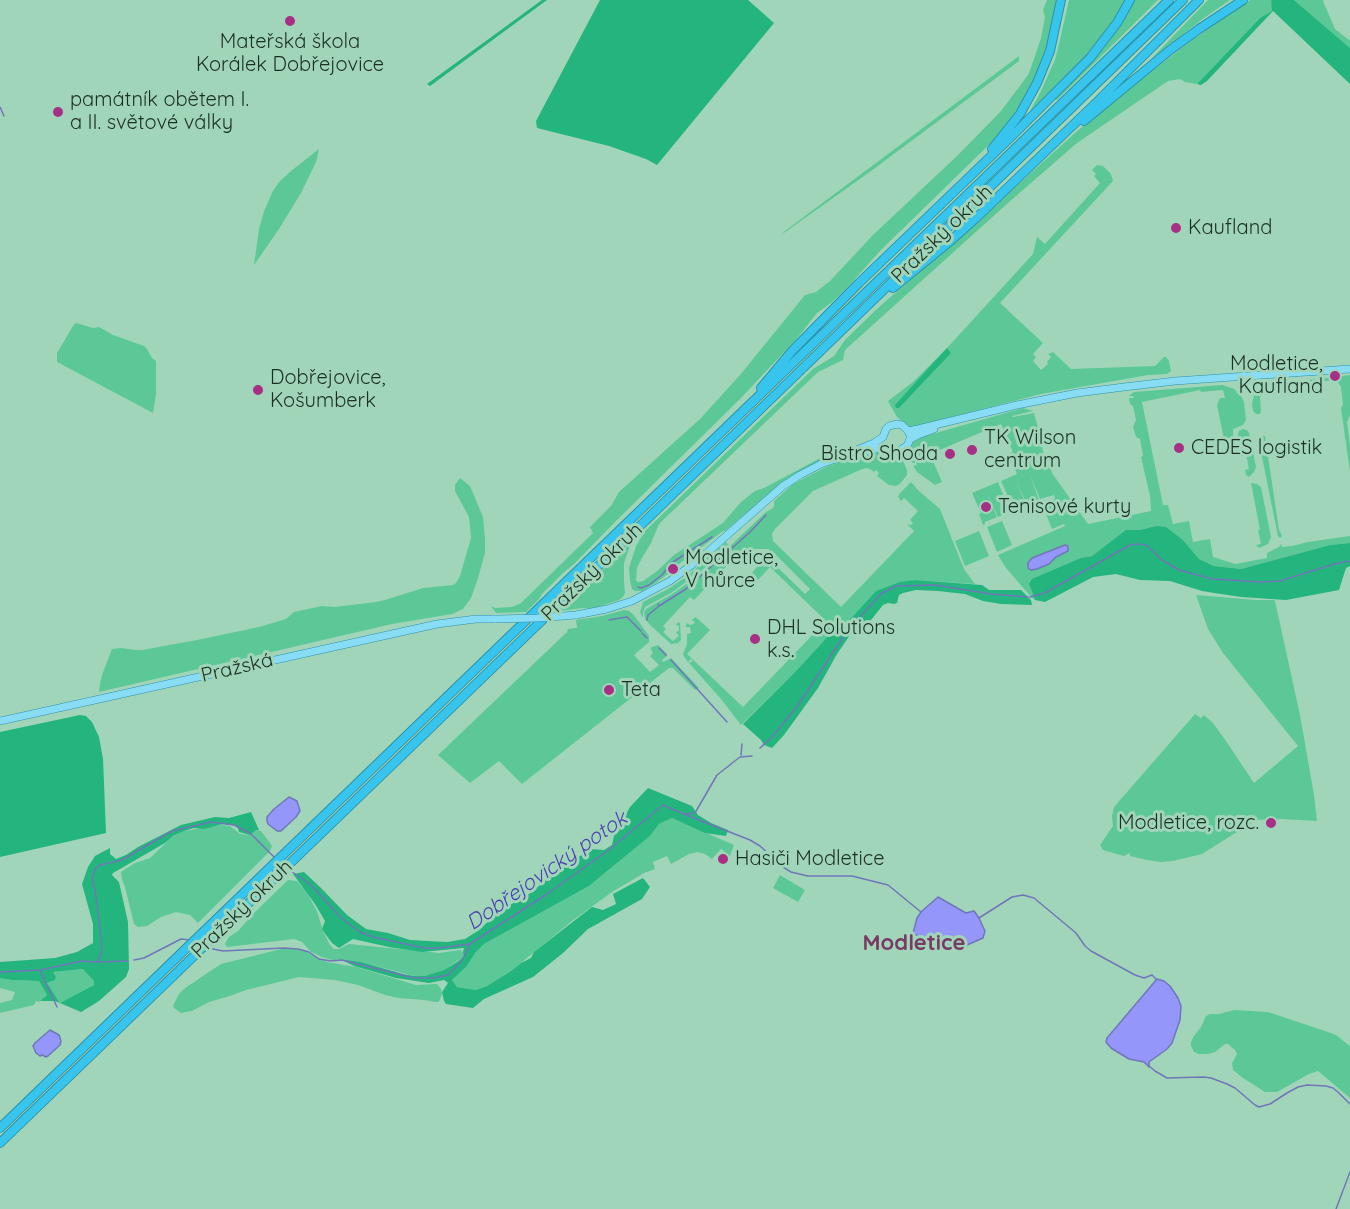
<!DOCTYPE html>
<html>
<head>
<meta charset="utf-8">
<style>
	body { margin:0 }
	canvas { display:block; background:#a1d5b9 }
</style>
</head>
<body>
<canvas width="1350" height="1209"></canvas>
<script>
const g = document.querySelector('canvas').getContext('2d');
g.lineJoin = 'round';
function fill(path, color) {
  g.fillStyle = color;
  g.fill(path, 'evenodd');
}
function poly(rows) {
  const path = new Path2D();
  for (const r of rows) {
    path.moveTo(r[0], r[1]);
    for (let i = 2; i < r.length; i += 2) path.lineTo(r[i], r[i + 1]);
  }
  return path;
}
function stroke(path, color, width, dash) {
  g.strokeStyle = color;
  g.lineWidth = width;
  g.lineCap = dash ? 'butt' : 'round';
  g.setLineDash(dash || []);
  g.stroke(path);
}
function write(font, color, halo, rows, align = 'center') {
  g.font = font + ' Quicksand,sans-serif';
  g.lineWidth = 6;
  g.setLineDash([]);
  g.textBaseline = 'middle';
  g.strokeStyle = halo;
  g.fillStyle = color;
  for (const [text, x, y, turn = 0] of rows) {
    g.save();
    g.translate(x, y);
    g.rotate((+turn || 0) * Math.PI / 180);
    g.textAlign = isNaN(turn) ? turn : align;
    if (halo) g.strokeText(text, 0, 0);
    g.fillText(text, 0, 0);
    g.restore();
  }
}
fill(poly([
	[1047,0,1059,0,1046,54,1028,96,997,137,881,250,846,289,831,303,817,313,799,336,742,397,616,521,574,564,563,573,542,594,539,599,526,612,496,613,491,606,495,608,512,607,521,603,593,533,590,527,611,506,619,492,700,419,740,375,805,295,816,292,830,281,873,235,958,155,1001,111,1028,75,1034,59,1041,38,1045,17,1043,10],
	[1069,0,1126,0,1119,14,1088,56,1031,112,1030,111,1040,93,1055,60,1059,44],
	[1134,0,1158,0,1057,100,1055,99,1092,61,1110,40,1122,23],
	[1208,0,1230,0,1204,18,1151,59],
	[1250,0,1273,0,1271,2,1273,11,1260,18,1197,84,1185,82,1180,79,1168,81,1077,143,1008,203,845,350,843,360,818,372,659,524,651,543,642,558,637,568,636,580,638,582,643,581,656,572,674,555,723,523,741,502,755,491,764,488,826,455,826,459,803,470,770,493,725,531,723,531,679,564,672,567,669,573,656,583,642,591,635,591,632,589,630,581,629,568,636,546,645,531,813,369,834,356,845,340,879,307,958,239,1076,132,1104,108,1188,43],
	[1294,0,1324,0,1323,1,1335,29,1349,40,1350,40,1350,48],
	[1019,56,1019,61,871,171,781,235,785,231],
	[319,149,316,162,301,193,279,229,254,265,259,229,264,211,273,191,279,182,291,171],
	[1097,165,1103,166,1111,174,1113,181,1000,303,1043,343,1033,354,1036,357,1033,361,1041,370,1048,364,1047,362,1051,357,1048,354,1053,352,1071,369,1155,366,1164,357,1166,357,1169,361,1171,371,1167,374,1148,375,1041,394,909,428,897,417,888,401,913,382,947,348,1033,254,1037,237,1045,244,1100,183,1094,176,1096,174,1092,170],
	[76,323,93,328,99,327,113,335,144,346,147,349,152,358,156,361,156,394,153,413,57,362,57,353,73,326],
	[1350,375,1350,415,1347,422,1350,445,1350,472,1341,408,1343,405,1341,387,1337,381,1333,380,1267,389,1260,397,1261,411,1260,414,1256,414,1253,411,1252,404,1254,395,1259,388,1268,383,1320,379],
	[1222,385,1234,389,1241,396,1244,402,1246,420,1243,425,1233,429,1233,437,1224,439,1217,405,1220,398,1225,398,1223,390,1201,392,1200,390,1142,402,1163,505,1168,505,1173,524,1189,521,1193,542,1210,539,1213,557,1235,564,1267,558,1267,553,1279,547,1281,544,1282,547,1292,546,1308,542,1350,536,1350,543,1330,545,1241,569,1214,566,1199,559,1184,541,1156,526,1140,530,1127,530,1092,556,1081,558,1031,589,1035,600,1032,598,1006,568,998,555,1065,526,1064,524,1052,529,1042,504,1055,499,1054,495,1040,499,1030,475,1039,500,1027,505,1016,480,1026,505,1014,510,1001,481,1017,474,1008,454,1013,452,1001,424,930,454,942,482,935,485,917,472,913,466,917,465,916,462,912,463,909,453,909,446,915,439,1023,408,1030,410,1033,411,1012,416,1013,417,1034,413,1038,428,1042,432,1039,432,1045,461,1049,461,1052,473,1088,524,1151,511,1150,496,1141,457,1143,456,1140,439,1136,437,1133,427,1136,420,1133,406,1130,404,1129,398,1133,398,1134,396,1129,396,1130,395,1134,392],
	[1243,429,1247,430,1249,433,1256,467,1254,472,1249,477,1246,475,1245,470,1249,469,1243,438,1238,439,1238,434,1239,431],
	[1265,436,1279,530,1282,536,1280,538,1278,536,1258,437],
	[881,449,897,454,900,457,903,461,907,470,907,475,900,484,896,486,889,485,877,476,879,473,876,470,874,472,870,469,866,468,860,470,813,491,775,529,772,534,773,541,841,607,914,531,907,524,911,525,913,523,910,520,918,511,904,498,901,501,898,497,900,493,911,482,919,491,940,509,964,569,975,584,915,580,876,591,846,625,842,621,797,670,741,725,721,699,689,663,693,661,691,659,688,662,685,658,683,654,687,644,687,634,691,633,690,627,686,627,686,625,687,623,690,625,693,624,695,622,692,620,695,617,698,619,710,630,687,654,743,707,826,621,770,567,758,580,752,573,760,563,764,567,767,564,763,559,769,553,769,549,748,549,740,552,694,600,690,597,663,626,666,629,663,632,673,641,679,636,676,632,679,631,679,626,676,625,678,622,680,623,681,640,678,643,671,644,651,626,645,619,644,612,646,609,672,594,702,573,750,527,766,512,770,510,774,507,774,501,793,484,828,466],
	[773,552,810,589,805,594,768,558],
	[460,478,470,486,483,517,485,539,485,553,478,578,471,598,463,609,452,614,392,624,99,692,100,684,102,675,112,649,122,648,135,650,142,650,197,640,259,627,286,619,294,612,303,610,322,606,334,607,376,602,385,600,423,588,453,585,456,583,460,576,471,538,469,517,455,491,455,485],
	[998,482,1010,512,998,517,987,493,997,517,985,522,985,524,983,525,979,514,981,513,972,493],
	[1251,483,1257,484,1261,487,1271,537,1268,544,1259,548,1256,545,1261,544,1258,530,1260,530],
	[1002,521,1012,545,997,552,987,527],
	[979,531,989,556,965,566,955,541],
	[726,542,729,546,701,571,671,593,645,607,643,612,643,618,640,612,643,602,668,589,686,577],
	[631,543,624,563,624,581,625,593,623,597,619,600,592,609,583,608,560,611,581,590,584,591,595,577],
	[1196,595,1256,600,1274,600,1275,601,1300,715,1314,795,1317,821,1280,819,1256,820,1202,854,1173,861,1161,862,1147,860,1130,856,1130,853,1124,856,1103,850,1100,845,1102,842,1113,826,1112,816,1114,807,1195,714,1201,718,1204,715,1213,723,1226,741,1254,783,1298,746,1223,653,1208,629],
	[624,610,629,611,633,614,649,636,649,642,634,655,650,672,659,665,650,656,653,653,650,648,658,645,667,654,667,656,662,660,663,662,671,658,699,688,695,690,673,668,669,668,522,784,499,761,470,783,438,755,567,632,568,629,577,628,576,620,602,616],
	[672,818,734,845,730,856,721,849,712,859,705,854,697,852,689,854,671,864,667,856,653,862,655,869,644,873,612,892,572,921,511,971,487,986,476,990,457,987,454,983,452,980,466,967,476,952,484,944,589,886,650,836,659,824],
	[222,825,230,826,240,834,250,835,256,830,261,831,270,843,272,846,270,851,198,923,190,915,176,912,161,917,147,926,138,927,134,924,125,887,122,880,121,872,135,863,150,858,172,837,184,831],
	[780,875,805,890,798,902,773,888],
	[288,880,297,881,307,893,317,911,323,931,330,945,334,949,339,949,349,944,439,953,460,950,463,952,464,956,444,970,425,976,414,976,361,962,347,960,335,961,322,957,311,952,302,942,294,939,227,947,225,944,229,937,238,931,252,915],
	[281,949,294,949,305,951,327,962,356,967,416,985,437,984,441,989,442,994,440,999,439,1002,435,1002,424,1000,398,998,385,995,358,985,335,980,299,977,246,990,230,996,209,1002,192,1011,181,1013,174,1008,173,1006,179,994,185,988,221,964],
	[84,969,94,981,94,985,60,1003,47,983,55,980,56,977,52,972],
	[0,978,11,980,39,981,47,995,39,1002,36,1001,34,1005,0,1013,0,1003,12,1000,15,992,0,988],
	[1234,1010,1268,1012,1328,1032,1336,1035,1346,1043,1350,1046,1350,1098,1318,1071,1309,1074,1277,1092,1265,1092,1243,1078,1233,1070,1232,1063,1237,1054,1235,1050,1228,1044,1225,1044,1215,1052,1208,1054,1199,1054,1194,1052,1191,1046,1191,1042,1194,1036,1201,1027,1206,1016,1210,1014,1219,1014]
]), '#5cc897');
fill(poly([
	[542,0,547,0,430,86,427,84],
	[600,0,748,0,774,23,657,165,646,159,609,146,537,128,536,121],
	[1273,0,1294,0,1350,48,1350,84,1273,11,1207,81,1201,85,1197,84,1260,18,1272,11,1271,1],
	[947,348,951,353,899,408,896,408,895,405],
	[1156,526,1166,527,1184,541,1199,559,1214,566,1241,569,1330,545,1350,543,1350,566,1346,568,1339,590,1286,600,1241,597,1221,594,1202,591,1170,581,1140,580,1116,574,1093,577,1045,602,1035,600,1029,584,1032,579,1081,558,1092,556,1126,530,1140,530],
	[915,580,982,585,989,590,1021,590,1031,600,1032,605,1001,604,983,601,965,594,938,591,916,590,903,593,899,595,897,603,894,604,888,603,883,605,859,635,850,635,837,654,818,688,784,735,772,748,764,745,761,740,743,724,797,670,842,621,846,624,876,591,900,582],
	[80,715,86,716,92,722,99,737,103,759,106,833,0,857,0,732],
	[648,788,692,806,698,815,711,823,728,830,726,836,705,833,672,818,659,824,650,836,589,886,484,944,476,952,466,967,452,980,457,987,463,988,476,990,487,986,511,971,521,963,531,958,534,952,592,907,603,910,616,904,613,894,643,878,650,887,642,899,588,929,563,953,533,977,484,999,473,1008,446,1004,444,1001,442,992,448,983,444,980,429,983,396,978,354,966,344,961,347,960,361,962,403,974,414,976,425,976,444,970,457,962,464,956,463,952,464,948,422,952,389,947,353,939,339,948,332,943,326,935,322,929,325,921,315,904,293,874,304,872,321,888,347,915,366,929,388,933,410,940,447,942,465,939,479,930,498,912,532,892,555,872,591,849,604,850,612,845,614,836,630,807],
	[251,812,259,830,256,830,250,835,239,832,238,828,234,825,223,824,204,829,194,828,184,831,173,836,165,843,113,873,112,875,119,882,128,922,129,969,126,977,99,1001,81,1012,60,1003,94,985,94,981,83,969,53,972,56,977,55,980,47,983,60,1003,55,1001,40,1001,47,995,39,981,11,980,0,978,0,962,55,958,77,952,93,943,93,924,82,884,88,867,95,856,110,848,110,854,116,859,126,855,138,847,181,825,215,817,229,818]
]), '#24b47d');
const water = poly([
	[1065,545,1068,546,1068,551,1056,557,1049,564,1037,569,1031,570,1028,568,1028,563,1032,558,1065,545],
	[289,797,297,801,300,811,296,817,281,831,277,831,268,824,267,821,267,817,274,809,289,797],
	[938,897,966,913,974,911,979,918,985,931,983,938,967,945,941,945,929,943,913,933,917,918,921,912,938,897],
	[1157,979,1164,981,1170,986,1178,998,1181,1006,1180,1020,1172,1043,1167,1049,1149,1062,1149,1067,1144,1062,1129,1059,1111,1048,1106,1042,1107,1038,1157,979],
	[50,1030,59,1035,61,1041,60,1045,48,1056,46,1057,42,1055,40,1056,36,1053,33,1046,35,1043,50,1030]
]);
fill(water, '#9496f9');
stroke(water, '#7077b9', 1.5);
stroke(poly([
	[0,107,4,116],
	[638,587,641,588,649,585,663,574,670,564,712,537],
	[1030,597,1045,593,1130,545,1137,544,1146,545,1162,560,1179,570,1212,579,1260,582,1280,581,1334,564,1350,561],
	[659,606,686,589,749,533,766,515],
	[609,620,627,617,641,631],
	[647,620,648,615,659,606,658,604],
	[642,633,647,638],
	[659,648,666,655],
	[671,660,727,722],
	[760,748,772,737,799,704,847,631,881,594,896,586,935,585,991,594,1028,597],
	[741,755,742,744],
	[684,814,750,840,760,846,783,867,791,872,808,876,852,876,888,885,921,912],
	[288,869,311,885,341,918,360,932,373,937,424,948,440,948,469,944],
	[979,918,1012,897,1023,895,1034,898,1076,933,1085,946,1091,951,1135,975,1144,978,1152,975,1156,979],
	[208,948,223,951,284,948,298,949,309,952,319,959,331,961,342,960,414,978,433,978,448,975,462,961,470,944,547,894,606,852,663,805,684,814,695,813,717,775,740,757,752,756],
	[134,960,144,958,181,939,190,940],
	[96,962,101,956,102,945,96,896,92,878,95,869,100,865,122,860,172,831,211,822,234,825,250,833,275,858],
	[40,970,57,1007],
	[0,972,40,970,82,961,96,962,128,961],
	[1149,1066,1155,1071,1167,1078,1204,1077,1211,1078,1227,1084,1235,1088,1255,1105,1259,1107,1270,1104,1287,1093,1298,1087,1307,1085,1326,1086,1333,1088,1339,1093,1350,1104],
	[1336,1209,1350,1172]
]), '#7077b9', 1.5);
const major = poly([
	[908,431,918,429,1017,405,1077,393,1124,387,1175,381,1350,369],
	[910,439,918,435,934,429],
	[576,615,607,609,632,601,670,581,701,558,783,486,800,475,821,464,832,460,874,443,883,437,886,429,889,426,897,424,902,425,908,431,910,435,910,439,907,446,900,450,893,450,886,448,879,448,832,460],
	[0,721,437,624,476,619,496,619]
]);
const highway = poly([
	[1084,121,1170,50,1199,29,1243,0],
	[992,149,1020,114,1037,83,1050,51,1061,0],
	[893,288,948,243,976,218,1096,103,1199,0],
	[761,388,792,351,859,283,1013,135,1090,58,1117,23,1130,0],
	[0,1128,1169,0],
	[0,1143,644,522,1183,0]
]);
stroke(major, '#2e91a7', 8);
stroke(highway, '#2e91a7', 10);
stroke(major, '#88dcf4', 7);
stroke(highway, '#38c5ed', 8);
const majorBridge = poly([
	[496,619,537,618,576,615]
]);
stroke(majorBridge, '#2e91a7', 8, []);
stroke(majorBridge, '#88dcf4', 7);
for (const [x, y, r, color] of [
	[290,21,6,"#a72f86"],
	[58,112,6,"#a72f86"],
	[1176,228,6,"#a72f86"],
	[1335,376,6,"#a72f86"],
	[258,390,6,"#a72f86"],
	[1179,448,6,"#a72f86"],
	[972,450,6,"#a72f86"],
	[950,454,6,"#a72f86"],
	[986,507,6,"#a72f86"],
	[673,569,6,"#a72f86"],
	[755,639,6,"#a72f86"],
	[609,690,6,"#a72f86"],
	[1271,823,6,"#a72f86"],
	[723,859,6,"#a72f86"]
]) {
  const dot = new Path2D();
  dot.arc(x, y, r, 0, 2 * Math.PI);
  g.fillStyle = color;
  g.fill(dot);
  stroke(dot, '#a1d5b9', 2);
}
write('20px', '#1b3025', '#a1d5b9', [
	["Mateřská škola",290,42,"center"],
	["Korálek Dobřejovice",290,65,"center"],
	["památník obětem I.",70,100],
	["a II. světové války",70,123],
	["Kaufland",1188,228],
	["Modletice,",1323,364,"right"],
	["Kaufland",1323,387,"right"],
	["Dobřejovice,",270,378],
	["Košumberk",270,401],
	["TK Wilson",984,438],
	["centrum",984,461],
	["CEDES logistik",1191,448],
	["Bistro Shoda",938,454,"right"],
	["Tenisové kurty",998,507],
	["Modletice,",685,558],
	["V hůrce",685,581],
	["DHL Solutions",767,628],
	["k.s.",767,651],
	["Teta",621,690],
	["Modletice, rozc.",1259,823,"right"],
	["Hasiči Modletice",735,859]
], 'left');
write('20px', '#1b3025', '#a1d5b9', [
	["Pražský okruh",942,234,-44],
	["Pražský okruh",592,572,-44],
	["Pražská",237,668,-13],
	["Pražský okruh",242,909,-44]
]);
write('italic 21px', '#4c41b2', '#a1d5b9', [
	["Dobřejovický potok",547,871,-35]
]);
write('bold 22px', '#783c64', '#a1d5b9', [
	["Modletice",914,943]
]);
</script>
</body>
</html>
